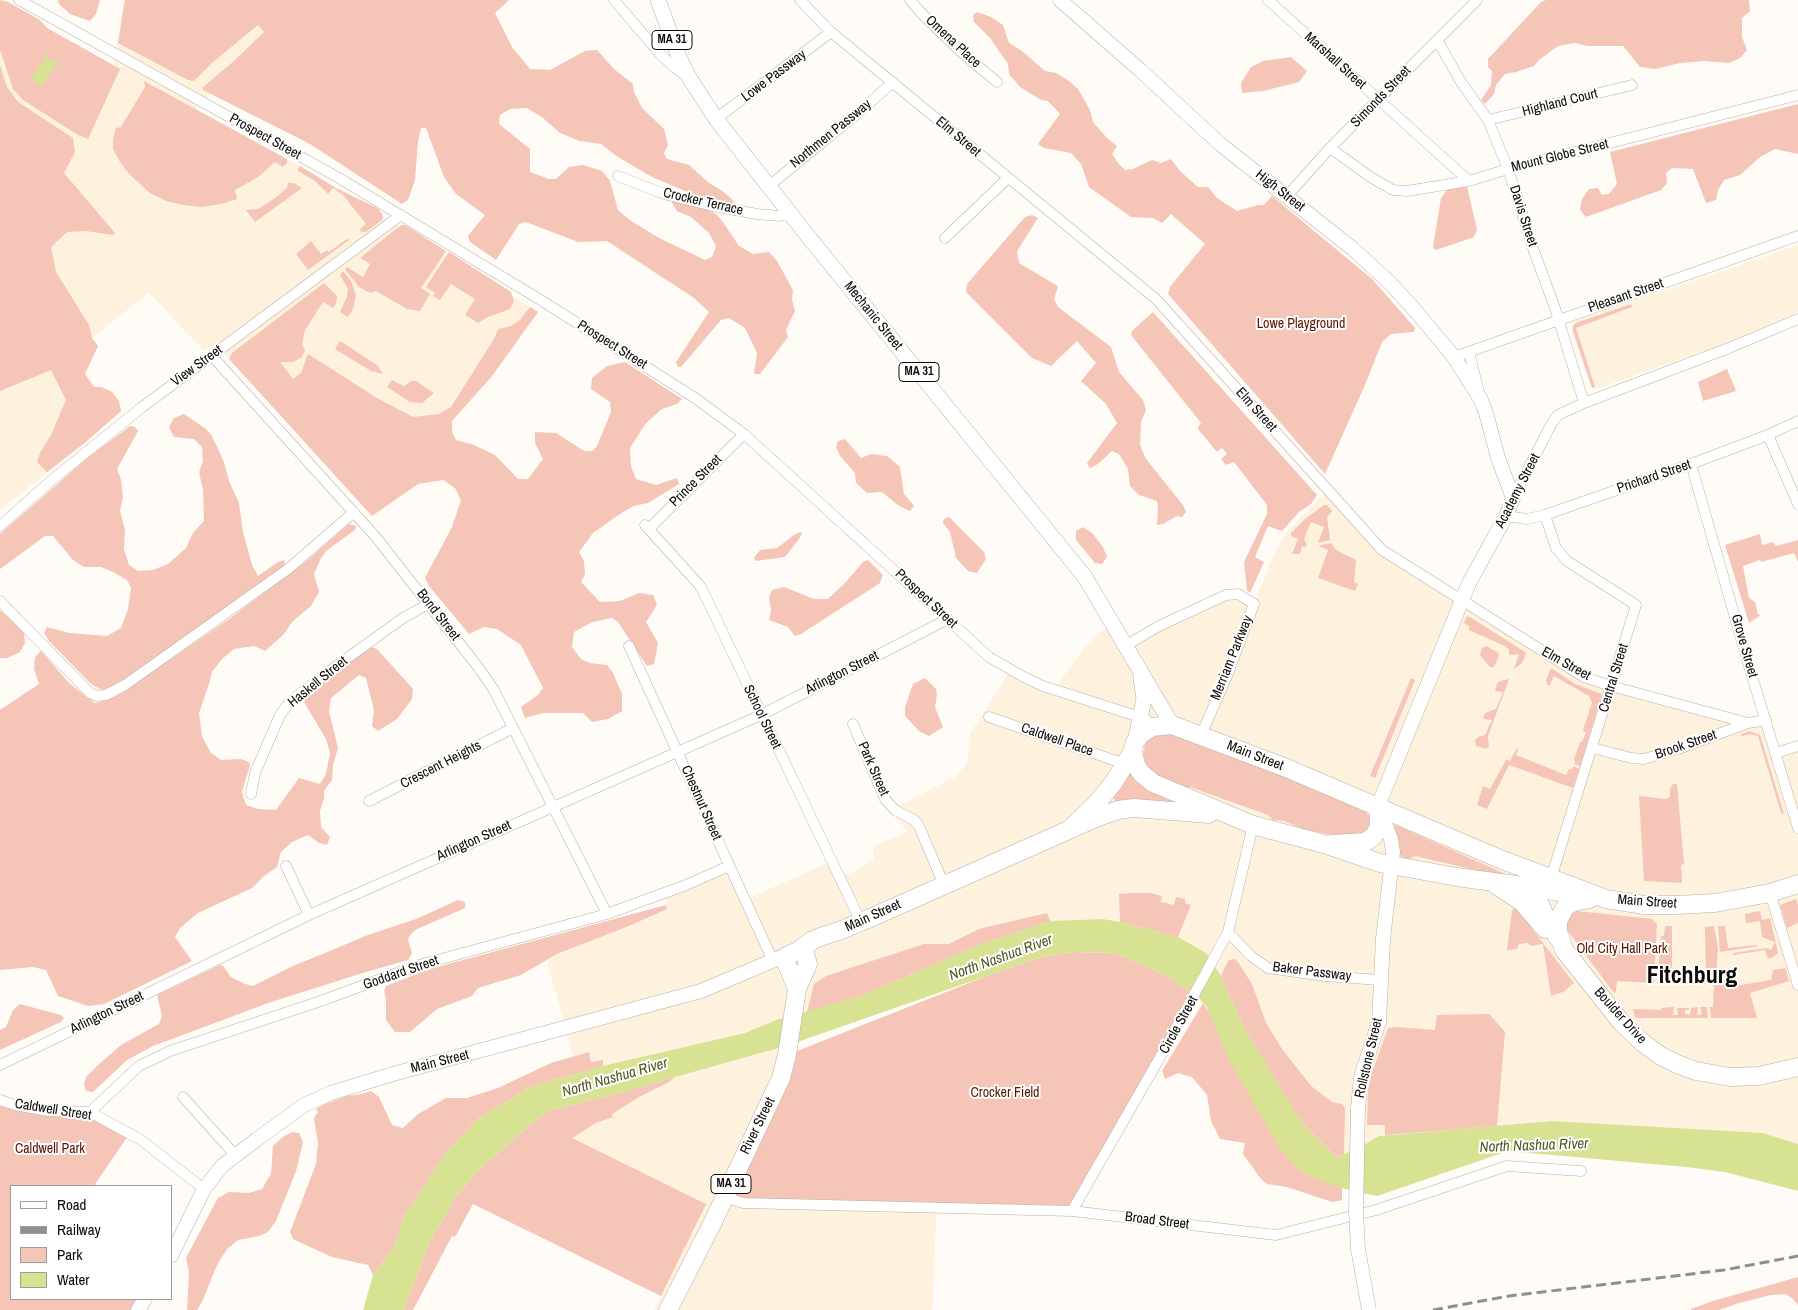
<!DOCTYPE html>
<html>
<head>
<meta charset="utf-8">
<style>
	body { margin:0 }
	#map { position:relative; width:1798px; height:1310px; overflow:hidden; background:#fffbf6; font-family:"Archivo Narrow",sans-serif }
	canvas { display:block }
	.legend { position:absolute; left:10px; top:1185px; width:162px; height:115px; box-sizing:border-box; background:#fff; border:1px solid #9f9d9c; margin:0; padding:6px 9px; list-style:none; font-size:15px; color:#0e0b07 }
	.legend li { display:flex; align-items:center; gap:10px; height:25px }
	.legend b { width:25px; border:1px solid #9f9d9c }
</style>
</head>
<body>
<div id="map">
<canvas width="1798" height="1310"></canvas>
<ul class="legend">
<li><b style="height:6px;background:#fff"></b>Road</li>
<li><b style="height:6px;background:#928e8a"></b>Railway</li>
<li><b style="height:14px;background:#f5c5b7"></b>Park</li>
<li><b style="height:14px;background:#d8e293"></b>Water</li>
</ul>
</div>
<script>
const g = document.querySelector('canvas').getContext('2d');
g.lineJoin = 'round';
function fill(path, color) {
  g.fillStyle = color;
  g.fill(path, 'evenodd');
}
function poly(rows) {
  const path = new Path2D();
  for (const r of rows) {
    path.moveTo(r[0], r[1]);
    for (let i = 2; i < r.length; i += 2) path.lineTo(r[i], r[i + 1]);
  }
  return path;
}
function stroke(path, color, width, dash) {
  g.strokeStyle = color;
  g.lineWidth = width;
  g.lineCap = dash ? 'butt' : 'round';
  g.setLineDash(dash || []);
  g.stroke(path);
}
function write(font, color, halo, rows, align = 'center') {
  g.font = font + ' "Archivo Narrow",sans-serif';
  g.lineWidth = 4;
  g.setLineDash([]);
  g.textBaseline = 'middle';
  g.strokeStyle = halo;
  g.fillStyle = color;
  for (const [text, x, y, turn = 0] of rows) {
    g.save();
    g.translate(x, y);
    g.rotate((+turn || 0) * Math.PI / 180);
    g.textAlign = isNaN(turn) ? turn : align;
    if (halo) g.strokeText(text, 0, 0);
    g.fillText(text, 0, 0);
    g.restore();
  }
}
fill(poly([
	[124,0,319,0,194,109,303,168,538,312,492,376,430,445,372,516,215,343,204,351,149,293,51,370,87,441,0,510,0,2,114,65],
	[1798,245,1798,312,1730,342,1593,390,1571,329,1572,324,1575,321],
	[1327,491,1373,541,1584,677,1748,723,1766,720,1776,752,1798,746,1798,1144,1763,1133,1552,1121,1379,1136,1357,1149,1336,1157,1301,1122,1178,937,1120,922,1103,919,1050,921,820,1009,776,1020,745,1033,578,1073,547,961,557,954,629,926,667,909,667,896,729,866,745,900,832,861,839,876,851,873,874,858,873,846,908,832,890,810,955,777,967,763,971,732,1011,670,1055,688,1083,649,1098,633,1113,624,1125,646,1226,595,1254,604,1270,564,1285,534],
	[788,1046,938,1207,936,1221,932,1310,654,1310,661,1296,473,1204,622,1092]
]), '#fef1de');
fill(poly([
	[0,0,8,2,40,20,47,28,120,69,88,139,78,135,23,100,13,89,0,50],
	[58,0,100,0,96,14,90,21,70,14,59,4],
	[125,0,509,0,495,13,512,47,530,69,550,70,585,51,597,50,614,69,633,84,634,92,642,108,664,129,668,145,664,153,667,159,689,165,709,183,721,190,733,200,734,206,723,204,685,191,652,177,618,157,601,144,580,141,560,133,543,118,527,108,510,109,500,115,499,124,530,149,530,172,549,179,556,179,569,167,583,165,602,171,610,181,618,210,631,221,659,238,705,260,712,257,716,246,709,233,691,217,677,211,671,201,673,199,698,205,716,214,723,222,739,246,753,254,769,252,777,261,793,290,792,300,795,311,786,330,788,337,760,374,754,374,757,353,745,328,729,318,721,320,681,367,678,367,676,362,709,312,694,298,607,241,578,242,526,222,519,224,496,260,470,242,468,236,485,215,456,194,444,177,426,128,421,128,418,142,415,180,408,200,402,204,310,144,203,90,203,87,234,61,264,32,258,25,212,63,194,81,188,80,118,43],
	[1546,0,1749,0,1750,11,1742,18,1742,37,1747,50,1740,58,1729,63,1705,61,1680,63,1655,69,1640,67,1623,46,1587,46,1575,43,1558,46,1539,60,1534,66,1516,72,1505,74,1496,85,1494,94,1485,104,1481,100,1491,85,1492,71,1488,67,1488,59,1541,2],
	[977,12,991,17,1003,25,1009,43,1022,51,1045,71,1056,73,1069,81,1078,89,1090,110,1093,122,1107,138,1117,146,1112,154,1118,163,1125,170,1133,169,1152,160,1161,163,1171,159,1180,171,1198,187,1208,187,1217,198,1237,211,1258,205,1264,205,1272,196,1372,279,1415,328,1414,332,1391,334,1382,342,1365,385,1325,474,1168,294,1170,287,1205,244,1171,214,1162,223,1153,218,1131,217,1089,187,1081,164,1071,153,1044,148,1038,144,1060,114,1048,101,1041,100,1020,87,1009,74,1008,64,990,38,974,22,973,15],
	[1291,57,1307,71,1299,82,1263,91,1242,93,1241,83,1251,67,1263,61],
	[0,65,7,87,18,102,73,138,75,152,64,173,115,233,113,235,86,231,67,232,51,247,56,272,89,325,92,338,98,346,85,374,94,387,102,387,112,392,119,401,121,411,87,441,47,472,37,462,40,453,51,435,66,400,51,370,0,391],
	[144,81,287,159,287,163,283,167,275,162,258,177,235,190,237,199,221,204,202,207,183,205,166,201,150,193,129,174,120,162,113,149,113,139,116,128,121,127,145,87],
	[1798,104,1798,154,1775,149,1760,157,1740,175,1724,180,1718,190,1716,200,1706,203,1693,169,1672,168,1666,173,1667,183,1661,190,1586,217,1580,210,1582,199,1589,189,1598,188,1602,195,1609,194,1617,184,1610,152],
	[300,166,336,188,379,209,383,217,382,220,366,232,361,232,360,229,366,224,343,195,333,188,328,194,315,181,298,171,298,169],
	[288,183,294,183,302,188,255,222,246,210,258,209,275,198,287,188],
	[1467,186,1477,230,1474,237,1436,250,1433,248,1434,241,1441,198,1447,190],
	[1032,215,1038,218,1017,251,1019,263,1056,285,1058,287,1054,299,1058,307,1111,347,1119,372,1143,400,1146,410,1141,422,1140,445,1146,459,1183,505,1186,512,1182,517,1177,516,1163,524,1157,525,1158,508,1157,501,1139,495,1130,486,1128,469,1119,454,1112,451,1098,464,1090,468,1087,463,1117,423,1106,404,1081,381,1096,363,1077,341,1051,366,1032,358,966,292,967,284,1025,217],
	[401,225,405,225,446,251,421,288,430,294,420,311,407,309,376,291,370,293,359,287,345,269,347,267,363,277,370,264,360,258],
	[347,239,349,240,308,270,296,254,311,241,321,254,327,250,329,252],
	[449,252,511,292,514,301,510,309,488,317,478,323,465,315,475,299,451,284,440,300,433,296,435,293,426,287],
	[343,271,351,281,356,295,353,309,348,317,340,312,347,297,348,289,340,275],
	[324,283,337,296,336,304,333,308,323,302,305,330,302,344,305,351,301,358,293,362,280,362,293,379,301,373,308,354,377,398,413,417,439,414,451,407,494,339,498,329,511,326,520,320,530,307,538,312,492,376,452,421,452,432,456,440,474,445,495,455,518,479,528,479,543,459,535,443,535,432,556,433,584,451,593,451,597,446,611,412,610,402,591,389,592,378,607,366,625,362,682,399,677,404,662,409,646,423,630,448,631,466,636,479,656,485,677,478,679,484,648,503,633,506,617,516,593,533,579,552,584,561,585,574,581,582,600,602,620,601,639,593,653,595,657,605,646,622,658,643,654,664,647,666,618,622,612,618,592,622,574,632,572,647,581,659,590,663,607,665,613,673,622,694,622,711,608,719,592,722,583,713,543,713,525,718,521,707,538,695,543,688,521,645,497,629,484,627,469,634,429,586,425,578,452,527,461,500,455,488,443,480,418,484,372,516,229,359,232,353],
	[1631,304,1632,307,1576,328,1595,387,1592,388,1573,331,1573,326,1576,323],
	[1153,312,1317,495,1311,504,1299,512,1282,531,1268,526,1255,557,1264,562,1250,593,1247,591,1244,562,1267,514,1267,505,1234,462,1226,465,1221,459,1227,454,1222,448,1217,452,1198,429,1198,427,1201,423,1131,335,1132,331],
	[340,341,377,365,383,374,371,371,335,349],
	[1727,369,1736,391,1703,401,1698,382],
	[392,380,404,386,411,381,416,381,434,393,422,403,410,402,387,387],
	[184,414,206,429,212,436,224,462,229,481,239,503,243,532,252,565,258,576,278,562,285,560,284,567,122,682,107,689,102,690,91,684,49,641,44,633,47,627,69,633,107,636,121,628,128,609,131,588,127,580,113,572,101,567,84,567,73,560,53,536,45,536,0,569,0,534,86,459,130,426,135,427,138,431,117,469,121,479,123,497,120,511,125,530,124,549,129,565,138,571,153,570,168,564,186,548,193,533,204,521,203,490,199,472,203,461,202,447,194,439,174,437,169,427,174,418],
	[845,439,861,458,871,454,887,456,900,467,904,494,914,506,910,511,899,506,882,492,867,493,856,483,855,473,840,456,836,447,838,441],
	[1324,505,1327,505,1332,511,1327,517,1330,540,1318,543,1324,527,1311,522,1304,539,1307,545,1306,547,1302,546,1300,554,1292,554,1298,539,1291,536,1291,533,1305,519],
	[949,517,984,552,986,559,977,573,968,571,956,558,950,532,943,523,944,519],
	[349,524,356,526,355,530,326,551,320,560,314,574,319,592,311,606,293,621,283,635,265,651,254,646,234,649,222,659,212,672,209,684,199,713,202,736,211,753,221,760,241,759,249,762,250,765,242,792,246,805,258,809,276,810,299,778,320,784,326,774,330,753,326,739,304,702,308,692,371,647,377,649,413,689,412,699,397,719,378,731,372,726,374,710,366,678,359,675,331,698,329,711,338,748,333,765,332,780,324,791,324,798,320,811,321,827,330,837,327,845,319,843,308,835,292,842,281,852,277,867,264,876,252,888,198,913,180,928,175,937,192,961,104,1004,88,1006,58,996,46,970,33,967,0,970,0,710,39,684,34,669,35,657,41,651,70,684,95,703,103,701,123,692,232,617,309,559],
	[1083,527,1092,533,1103,547,1107,557,1102,564,1095,563,1076,540,1076,531],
	[800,532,802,533,799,539,785,557,756,561,754,558,760,550,777,548,794,535],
	[1760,534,1762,545,1773,542,1776,546,1798,540,1798,562,1794,553,1761,562,1760,560,1743,566,1749,598,1755,602,1758,614,1761,615,1749,623,1725,545],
	[1331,543,1336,550,1356,560,1354,582,1358,584,1355,591,1318,578,1328,550,1318,546],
	[868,560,883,575,880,583,801,634,795,636,788,627,769,620,771,611,769,597,772,590,784,587,814,599,828,599,846,582,863,562],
	[0,610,24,632,25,643,20,652,7,658,0,658],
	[1467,616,1470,617,1525,652,1526,654,1522,663,1514,669,1519,654,1509,655,1509,649,1505,646,1469,630,1469,626,1464,623],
	[1486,646,1497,652,1499,655,1494,667,1490,667,1480,655,1482,648],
	[1551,668,1575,684,1602,694,1580,766,1574,764,1575,761,1574,759,1580,742,1582,742,1586,733,1583,730,1592,703,1589,696,1554,676,1550,685,1547,685,1546,680],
	[925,678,936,689,937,695,935,707,943,727,929,736,919,731,905,716,905,707,913,684],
	[1411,678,1415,680,1375,778,1370,776],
	[1509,679,1488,736,1489,747,1486,749,1476,746,1475,740,1478,737,1485,735,1492,720,1483,719,1485,713,1496,709,1503,692,1495,691,1497,683,1500,681],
	[1749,731,1760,735,1784,814,1781,813,1758,736,1751,734,1742,736,1740,735],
	[1169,733,1289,778,1364,810,1370,817,1372,827,1355,839,1305,830,1284,821,1273,820,1268,815,1190,787,1185,789,1157,776,1147,767,1144,762,1143,755,1145,745,1147,741,1155,735],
	[1517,748,1518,749,1516,755,1566,775,1569,769,1572,769,1573,766,1579,769,1573,788,1509,765,1487,809,1477,805,1483,786,1490,789,1506,760,1510,761],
	[1130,771,1179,803,1116,802,1113,797],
	[1673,784,1677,784,1684,864,1681,865,1682,883,1644,881,1639,796,1666,799,1670,797,1670,789],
	[1396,825,1510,876,1510,878,1415,856,1409,859,1401,857,1394,828],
	[1132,893,1150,893,1162,896,1161,902,1174,905,1176,897,1185,899,1185,903,1191,905,1178,937,1120,922,1119,894],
	[1796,899,1798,905,1798,923,1787,928,1780,905],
	[458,900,465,902,465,908,415,930,409,936,408,940,412,953,408,960,369,971,271,1002,153,1046,127,1060,93,1092,86,1091,84,1085,86,1077,97,1066,121,1045,159,1024,162,1016,157,995,220,965,223,966,231,977,245,984,253,986,293,966,330,951,365,936,416,919],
	[666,905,667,909,629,926,557,954,521,975,478,988,472,996,437,1009,410,1032,395,1032,386,1020,386,998,384,992,386,986,430,969],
	[1515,907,1574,983,1563,992,1551,996,1543,944,1531,946,1528,943,1519,944,1517,949,1507,950,1512,911],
	[1577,911,1652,919,1657,924,1654,983,1617,981,1616,992,1614,993,1567,930,1566,921,1572,914],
	[1760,911,1762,920,1770,918,1778,953,1773,957,1768,959,1765,950,1733,955,1733,953,1766,948,1771,950,1775,942,1762,937,1760,921,1746,923,1745,914],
	[1047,913,1050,921,974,947,864,995,807,1012,814,984,826,976,924,944,949,944,979,929],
	[1665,926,1672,926,1672,977,1658,974,1661,936,1664,936],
	[1714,926,1718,948,1716,977,1706,977,1705,927],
	[1718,926,1725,926,1728,948,1756,945,1759,946,1720,952],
	[1072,952,1115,953,1165,975,1195,995,1072,1211,743,1203,725,1197,787,1055,984,977,1041,957],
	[1236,959,1252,984,1266,1023,1282,1049,1311,1086,1332,1102,1342,1104,1345,1108,1344,1154,1336,1157,1301,1122,1243,1026,1221,976,1225,967,1229,960],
	[1785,968,1789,981,1750,993,1757,1018,1711,1018,1710,1007,1713,1007,1714,982,1725,981,1726,977,1729,987,1771,980,1773,970],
	[1203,1003,1302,1172,1342,1188,1342,1200,1332,1202,1287,1187,1267,1184,1261,1179,1243,1154,1245,1143,1220,1139,1211,1121,1207,1095,1192,1077,1178,1073,1165,1079,1162,1071],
	[20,1004,61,1015,64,1018,61,1022,0,1050,0,1030,6,1027,13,1010],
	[1674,1007,1673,1015,1678,1015,1677,1008,1689,1008,1689,1010,1685,1010,1685,1014,1690,1015,1691,1008,1698,1007,1697,1015,1702,1014,1700,1007,1707,1007,1708,1018,1635,1018,1633,1009,1661,1010,1661,1008],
	[1489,1014,1505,1032,1497,1126,1385,1135,1385,1125,1367,1125,1368,1089,1372,1073,1388,1028,1396,1027,1435,1030,1437,1015],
	[589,1052,591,1062,603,1060,603,1066,530,1087,479,1118,447,1151,403,1218,395,1246,373,1275,368,1265,332,1257,293,1239,290,1232,316,1164,318,1143,314,1118,318,1112,316,1109,325,1104,347,1096,362,1094,371,1091,379,1097,392,1125,403,1128,418,1114,446,1098,467,1098,498,1088,551,1063],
	[675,1077,669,1082,639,1097,612,1114,613,1117,596,1123,572,1138,706,1204,661,1296,473,1204,455,1237,452,1236,413,1310,404,1310,430,1241,457,1195,479,1170,518,1135,548,1111,622,1092],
	[0,1100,90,1112,130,1133,95,1184,97,1186,11,1186,11,1299,145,1299,138,1310,0,1310],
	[293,1132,299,1133,303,1142,296,1171,276,1221,268,1232,259,1236,238,1240,227,1249,217,1265,202,1302,197,1310,187,1310,189,1272,186,1258,212,1209,218,1198,229,1192,249,1193,262,1189,271,1174,273,1146,284,1136],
	[1798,1277,1798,1305,1793,1299,1786,1294,1771,1295,1739,1303,1719,1310,1691,1310,1691,1309,1713,1301]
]), '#f5c5b7');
fill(poly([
	[46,56,57,63,42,86,31,79],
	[1103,919,1120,922,1178,937,1206,953,1221,976,1243,1026,1301,1122,1336,1157,1357,1149,1379,1136,1552,1121,1763,1133,1798,1144,1798,1191,1725,1172,1686,1167,1508,1151,1377,1196,1356,1192,1331,1185,1302,1172,1280,1149,1230,1062,1206,1006,1195,995,1165,975,1115,953,1072,952,1041,957,786,1046,622,1092,548,1111,518,1135,479,1170,457,1195,430,1241,404,1310,363,1310,373,1275,395,1246,403,1218,447,1151,479,1118,530,1087,603,1066,745,1033,776,1020,864,995,974,947,1050,921]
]), '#d8e293');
const street = poly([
	[19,0,339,178,539,299,695,398,744,434,989,657,1022,676,1043,686,1146,719],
	[614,0,661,55,675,68,688,77],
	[800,0,831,32,1156,299,1382,550,1584,677,1611,686,1748,723,1766,720],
	[910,0,925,17,960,51,997,82],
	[1268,0,1469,181],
	[1437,40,1461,82,1488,120,1508,169,1535,254,1555,308,1584,403],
	[716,119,831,32],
	[1488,120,1632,85],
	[1330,148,1372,178,1393,190,1407,191,1469,181,1508,169,1798,95],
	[618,176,664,194,713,206,757,214,779,216,791,213],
	[769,186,858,113,893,82],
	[1287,196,1330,148,1477,0],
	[945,238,1008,178],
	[1469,352,1479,392],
	[212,356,375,536,478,667,494,690,607,914],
	[1454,357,1798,236],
	[1768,435,1798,504],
	[1691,464,1751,673,1798,828],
	[1513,498,1552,423,1558,415,1584,403,1729,348,1798,319],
	[1545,515,1556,548,1567,561,1636,605,1551,878],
	[1506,516,1527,519,1545,515,1691,464,1768,435,1798,421],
	[645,525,701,587,861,922],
	[0,526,53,479,141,408,401,215],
	[649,529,744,434],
	[0,601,90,693,98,696,106,695,125,685,288,569,354,512],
	[629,646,773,961],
	[1125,646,1159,626,1226,595,1238,594,1254,604,1227,676,1201,735],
	[989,717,1125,764],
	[853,724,885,799,895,810,914,820,919,826,944,885],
	[1593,748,1631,758,1644,759,1681,748,1748,723],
	[1776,753,1798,746],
	[251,794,255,773,280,715,288,704,298,695,328,672,403,618,428,604],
	[369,801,513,728],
	[286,866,309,915],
	[1770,893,1798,985],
	[1228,932,1251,956,1268,968,1325,976,1380,980],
	[0,1065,309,915,761,715,948,619],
	[183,1097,235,1155],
	[0,1100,15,1105,48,1111,90,1112,141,1140,204,1189],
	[90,1112,139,1066,170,1051,318,1002,419,965,607,914,686,885,729,866],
	[725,1197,743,1203,1072,1211,1276,1235,1376,1210,1507,1166,1581,1171],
	[1072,1211,1167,1045,1228,932,1253,825]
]);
const secondary = poly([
	[1060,0,1140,70,1220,144,1353,249,1390,283,1413,308,1454,357,1481,400,1486,413,1498,458,1513,498,1506,516,1469,583,1378,806,1391,839,1393,852,1383,939,1379,1022,1361,1077,1358,1109],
	[171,1256,204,1189,222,1166,256,1140,304,1105,331,1093,393,1074,701,991,791,953],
	[138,1310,145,1299]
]);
const primary = poly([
	[658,0,679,57,690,79,716,119,811,240,1085,577,1172,725],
	[1135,742,1144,699,1141,678]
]);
const highway = poly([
	[1133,751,1136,765,1141,773,1153,783,1253,825,1324,844,1380,863,1457,877,1530,887,1572,894],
	[1071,828,1096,804,1114,782,1133,751,1135,742,1140,735,1152,727,1172,725,1284,767,1500,859,1606,899,1644,905,1676,905,1715,903,1770,893,1798,884],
	[1332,844,1365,842,1373,837,1378,829,1379,823,1378,806],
	[1529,881,1547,920,1558,938],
	[1496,885,1522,902,1545,929],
	[1590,899,1574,902,1565,907,1558,921,1558,931,1564,950,1621,1022,1643,1043,1661,1056,1677,1064,1696,1071,1730,1077,1759,1076,1798,1067],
	[798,951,811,941,823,936,839,931,868,919,1098,817,1118,810,1134,808,1209,814],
	[668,1310,713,1222,781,1078,787,1055,797,989,808,964,805,954,798,951,788,955,786,962,797,989]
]);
stroke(street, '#b8b0a4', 11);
stroke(secondary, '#b8b0a4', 15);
stroke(primary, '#b8b0a4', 16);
stroke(highway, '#b8b0a4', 19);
stroke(street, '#fff', 10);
stroke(secondary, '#fff', 14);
stroke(primary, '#fff', 15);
stroke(highway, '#fff', 18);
stroke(poly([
	[1433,1310,1509,1296,1724,1270,1798,1256]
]), '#928e8a', 3, [10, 5]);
const secondaryBridge = poly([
	[1358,1109,1356,1211,1358,1249,1369,1310]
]);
stroke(secondaryBridge, '#b8b0a4', 15, []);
stroke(secondaryBridge, '#fff', 14);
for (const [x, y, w] of [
	[672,40,40],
	[919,372,40],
	[731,1184,40]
]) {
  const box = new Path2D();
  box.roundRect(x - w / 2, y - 9.5, w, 19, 4);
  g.fillStyle = '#fff';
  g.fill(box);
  stroke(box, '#0e0b07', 1);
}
write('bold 12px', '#0e0b07', null, [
	["MA 31",672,40],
	["MA 31",919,372],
	["MA 31",731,1184]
]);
write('14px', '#0e0b07', '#fff', [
	["Omena Place",953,42,43],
	["Marshall Street",1335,61,42],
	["Lowe Passway",774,76,-37],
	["Simonds Street",1381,97,-46],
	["Highland Court",1560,103,-14],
	["Northmen Passway",831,134,-39],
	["Prospect Street",265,137,29],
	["Elm Street",958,137,40],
	["Mount Globe Street",1560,156,-14],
	["High Street",1280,191,38],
	["Crocker Terrace",703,202,13],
	["Davis Street",1523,216,72],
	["Pleasant Street",1626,296,-19],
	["Mechanic Street",873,316,51],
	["Prospect Street",612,345,32],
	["View Street",197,366,-36],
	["Elm Street",1256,410,48],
	["Prichard Street",1654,477,-19],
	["Prince Street",696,481,-45],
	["Academy Street",1518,491,-63],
	["Prospect Street",926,599,43],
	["Bond Street",438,615,52],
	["Grove Street",1744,646,74],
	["Merriam Parkway",1232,658,-68],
	["Elm Street",1566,664,29],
	["Arlington Street",842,673,-27],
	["Central Street",1614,678,-73],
	["Haskell Street",318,682,-39],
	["School Street",762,717,64],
	["Caldwell Place",1057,740,19],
	["Brook Street",1686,745,-19],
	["Main Street",1255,756,21],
	["Crescent Heights",441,765,-27],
	["Park Street",873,769,66],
	["Chestnut Street",701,803,66],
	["Arlington Street",474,841,-24],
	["Main Street",1647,902,4],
	["Main Street",873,916,-24],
	["Baker Passway",1312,972,7],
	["Goddard Street",401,973,-19],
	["Arlington Street",107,1013,-26],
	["Boulder Drive",1620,1016,48],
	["Circle Street",1179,1025,-61],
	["Rollstone Street",1369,1058,-77],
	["Main Street",440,1062,-14],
	["Caldwell Street",53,1110,9],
	["River Street",758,1126,-64],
	["Broad Street",1157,1221,7]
]);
write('14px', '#591400', '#fff', [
	["Lowe Playground",1301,324],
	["Old City Hall Park",1622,949],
	["Crocker Field",1005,1093],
	["Caldwell Park",50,1149]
]);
write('italic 15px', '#535820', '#fff', [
	["North Nashua River",1001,958,-20],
	["North Nashua River",615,1078,-16],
	["North Nashua River",1534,1146,-2]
]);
write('bold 24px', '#0e0b07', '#fff', [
	["Fitchburg",1692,977]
]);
</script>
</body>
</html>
